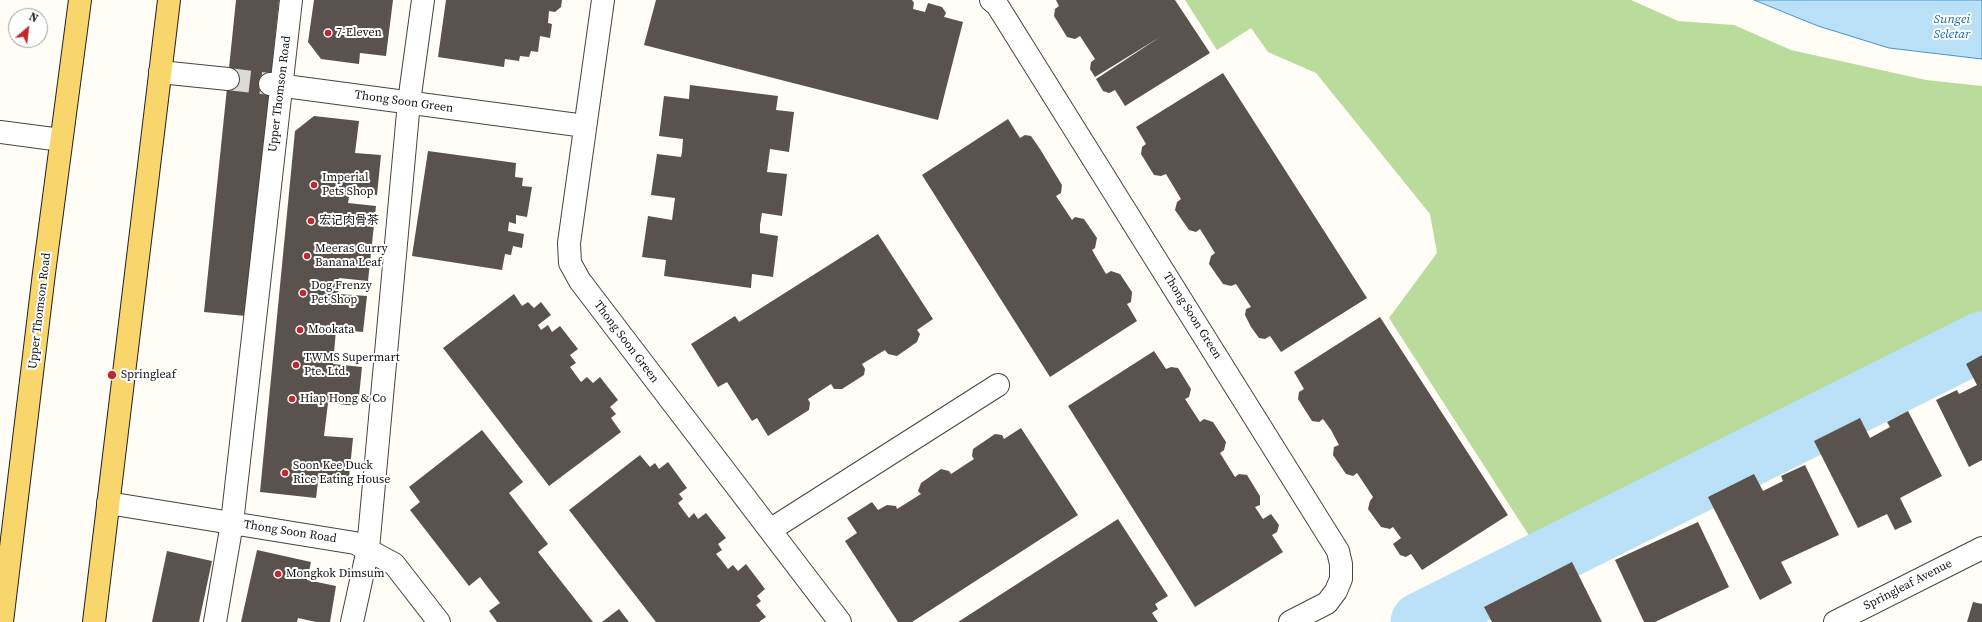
<!DOCTYPE html>
<html>
<head>
<meta charset="utf-8">
<style>
	body { margin:0 }
	#map { position:relative; width:1982px; height:622px; overflow:hidden; background:#fffdf5; font-family:"Source Serif 4",serif }
	canvas { display:block }
	.north { position:absolute; left:8px; top:8px; width:40px; height:40px; box-sizing:border-box; background:#fff; border:1px solid #a0a0a0; border-radius:50%; rotate:28deg; font-size:11px; font-weight:700; line-height:16px; text-align:center; color:#111 }
	.north::after { content:''; display:block; margin:auto; width:14px; height:18px; background:#c4262e; clip-path:polygon(50% 0,100% 100%,50% 72%,0 100%) }
</style>
</head>
<body>
<div id="map">
<canvas width="1982" height="622"></canvas>
<div class="north">N</div>
</div>
<script>
const g = document.querySelector('canvas').getContext('2d');
g.lineJoin = 'round';
function fill(path, color) {
  g.fillStyle = color;
  g.fill(path, 'evenodd');
}
function poly(rows) {
  const path = new Path2D();
  for (const r of rows) {
    path.moveTo(r[0], r[1]);
    for (let i = 2; i < r.length; i += 2) path.lineTo(r[i], r[i + 1]);
  }
  return path;
}
function stroke(path, color, width, dash) {
  g.strokeStyle = color;
  g.lineWidth = width;
  g.lineCap = dash ? 'butt' : 'round';
  g.setLineDash(dash || []);
  g.stroke(path);
}
function write(font, color, halo, rows, align = 'center') {
  g.font = font + ' "Source Serif 4","Noto Sans SC",serif';
  g.lineWidth = 4;
  g.setLineDash([]);
  g.textBaseline = 'middle';
  g.strokeStyle = halo;
  g.fillStyle = color;
  for (const [text, x, y, turn = 0] of rows) {
    g.save();
    g.translate(x, y);
    g.rotate((+turn || 0) * Math.PI / 180);
    g.textAlign = isNaN(turn) ? turn : align;
    if (halo) g.strokeText(text, 0, 0);
    g.fillText(text, 0, 0);
    g.restore();
  }
}
fill(poly([
	[1185,0,1631,0,1678,21,1734,25,1791,50,1926,80,1982,86,1982,326,1537,548,1389,318,1437,253,1430,214,1316,73,1268,52,1251,28,1217,50]
]), '#b9dc9c');
const water = poly([
	[1754,0,1982,0,1982,59,1889,48,1818,26,1754,0]
]);
fill(water, '#b9e0f7');
stroke(water, '#3f96cf', 1);
stroke(poly([
	[1420,622,1982,341]
]), '#b9e0f7', 59);
fill(poly([
	[236,0,279,0,246,316,204,312],
	[314,0,393,0,386,56,360,53,359,64,321,59,308,42],
	[446,0,562,0,561,7,555,12,549,11,548,23,552,24,550,38,540,36,538,52,531,51,529,57,520,56,519,61,505,59,504,67,438,57],
	[656,0,912,0,914,3,913,9,925,12,928,3,942,7,946,13,944,17,963,22,938,120,644,45],
	[1056,0,1175,0,1210,53,1125,106,1115,90,1109,93,1103,91,1096,79,1160,37,1095,77,1090,69,1091,62,1095,59,1080,36,1075,39,1067,37,1054,16,1055,9,1059,6],
	[1223,73,1367,298,1281,352,1270,336,1265,339,1259,338,1251,327,1245,315,1246,309,1251,307,1236,284,1231,286,1223,284,1209,264,1211,256,1215,253,1200,229,1196,232,1189,230,1175,210,1177,202,1181,199,1166,174,1161,176,1154,175,1141,154,1142,147,1146,144,1136,127],
	[690,85,778,96,776,110,794,112,789,152,770,149,767,172,787,174,782,216,762,213,760,225,760,233,778,236,773,277,752,274,751,288,664,276,666,260,642,257,648,216,672,220,675,198,651,195,657,154,681,157,682,152,683,139,659,136,664,96,689,99],
	[314,116,359,121,355,153,381,155,377,195,350,191,348,203,376,206,368,281,339,278,338,294,367,296,363,332,336,330,333,364,362,367,358,406,328,403,324,436,353,438,349,478,319,474,316,498,260,492,295,131],
	[1008,119,1020,138,1025,135,1031,136,1040,149,1062,185,1061,193,1056,196,1072,220,1075,217,1084,219,1097,238,1095,248,1092,250,1106,274,1111,271,1120,274,1132,292,1131,302,1127,304,1137,321,1050,377,922,175],
	[428,151,516,163,515,177,523,178,522,186,532,187,527,217,516,215,516,224,509,222,508,231,524,234,522,248,513,246,511,255,505,254,502,270,412,256],
	[878,234,933,319,917,330,920,334,917,342,897,356,888,354,885,350,862,364,865,369,864,375,842,389,834,389,831,384,808,399,810,403,809,410,768,436,757,418,752,421,727,382,718,387,691,344,735,316,739,322],
	[514,294,522,306,528,302,534,308,541,302,551,315,538,325,541,330,548,325,552,332,560,326,578,349,570,355,576,363,570,367,581,382,587,377,593,383,600,377,618,400,610,407,616,414,611,418,621,432,549,486,443,348],
	[1380,317,1508,515,1422,570,1411,554,1406,557,1400,555,1393,544,1401,538,1393,527,1390,529,1381,527,1368,509,1370,501,1373,497,1357,473,1353,476,1346,474,1333,455,1334,447,1339,445,1331,430,1323,419,1319,422,1312,421,1298,399,1299,392,1304,389,1294,372],
	[1154,351,1166,369,1171,367,1178,368,1191,389,1189,397,1185,399,1200,422,1204,419,1213,422,1226,442,1224,450,1220,453,1235,477,1239,474,1247,475,1260,496,1260,505,1255,507,1263,519,1271,514,1279,525,1277,532,1272,535,1283,552,1195,607,1068,406],
	[1982,355,1982,460,1969,467,1936,400,1957,390,1959,394,1977,385,1966,364],
	[1908,411,1942,476,1900,498,1912,522,1895,530,1887,514,1858,528,1814,441,1860,418,1870,438,1890,427,1887,422],
	[1021,428,1078,515,912,622,898,622,845,541,857,533,847,518,872,502,878,510,887,505,896,506,897,509,921,494,918,491,921,483,941,469,949,471,951,474,974,459,972,456,973,449,995,434,1002,435,1004,439],
	[482,430,523,482,509,493,548,544,538,552,593,622,497,622,489,611,500,603,489,589,480,577,469,586,410,510,420,502,409,487],
	[640,455,650,467,655,463,659,469,668,462,687,488,679,494,683,499,678,503,689,518,694,513,698,519,706,513,726,538,718,544,722,550,716,554,722,561,728,569,733,565,738,571,746,564,765,589,757,596,761,601,756,605,766,617,759,622,656,622,569,510],
	[1805,465,1839,535,1781,562,1792,583,1760,600,1708,497,1754,474,1763,491,1783,481,1781,476],
	[1118,519,1168,596,1155,604,1158,609,1152,613,1158,622,958,622],
	[1698,522,1729,587,1655,622,1644,622,1615,560],
	[257,550,311,562,307,580,336,586,330,622,316,622,298,618,297,622,241,622],
	[167,551,212,561,199,622,152,622],
	[1572,562,1602,622,1492,622,1484,607],
	[1973,602,1982,604,1982,622,1967,622],
	[619,609,629,622,602,622]
]), '#5a524d');
stroke(poly([
	[228,79,270,84]
]), '#dbdad3', 22, [22, 11]);
const minor = poly([
	[603,0,569,243,570,263,580,281,840,622],
	[991,0,997,5,1338,551,1341,564,1341,579,1336,591,1327,603,1290,622],
	[160,72,228,79],
	[270,84,585,126],
	[0,132,61,140],
	[108,503,355,543,394,564,439,622],
	[770,530,998,385],
	[215,622,232,523,291,0],
	[352,622,368,549,409,102,423,0],
	[1835,622,1982,548]
]);
const major = poly([
	[2,622,44,273,80,0],
	[94,622,169,0]
]);
stroke(minor, '#444', 24);
stroke(major, '#222', 24);
stroke(minor, '#fff', 22);
stroke(major, '#f9d66b', 22);
for (const [x, y, r, color] of [
	[328,33,4,"#c4262e"],
	[314,185,4,"#c4262e"],
	[311,221,4,"#c4262e"],
	[307,256,4,"#c4262e"],
	[303,293,4,"#c4262e"],
	[300,330,4,"#c4262e"],
	[296,365,4,"#c4262e"],
	[112,375,5,"#c4262e"],
	[292,399,4,"#c4262e"],
	[285,473,4,"#c4262e"],
	[278,574,4,"#c4262e"]
]) {
  const dot = new Path2D();
  dot.arc(x, y, r, 0, 2 * Math.PI);
  g.fillStyle = color;
  g.fill(dot);
  stroke(dot, '#fff', 1.5);
}
write('12px', '#111', '#fff', [
	["7-Eleven",336,33],
	["Imperial",322,178],
	["Pets Shop",322,192],
	["宏记肉骨茶",319,221],
	["Meeras Curry",315,249],
	["Banana Leaf",315,263],
	["Dog Frenzy",311,286],
	["Pet Shop",311,300],
	["Mookata",308,330],
	["TWMS Supermart",304,358],
	["Pte. Ltd.",304,372],
	["Springleaf",121,375],
	["Hiap Hong & Co",300,399],
	["Soon Kee Duck",293,466],
	["Rice Eating House",293,480],
	["Mongkok Dimsum",286,574]
], 'left');
write('12px', '#111', '#fff', [
	["Upper Thomson Road",280,94,-83],
	["Thong Soon Green",404,102,8],
	["Upper Thomson Road",40,311,-83],
	["Thong Soon Green",1192,316,58],
	["Thong Soon Green",626,342,53],
	["Thong Soon Road",290,532,9],
	["Springleaf Avenue",1908,585,-27]
]);
write('italic 13px', '#1768a6', '#fff', [
	["Sungei",1952,20],
	["Seletar",1952,35]
]);
</script>
</body>
</html>
